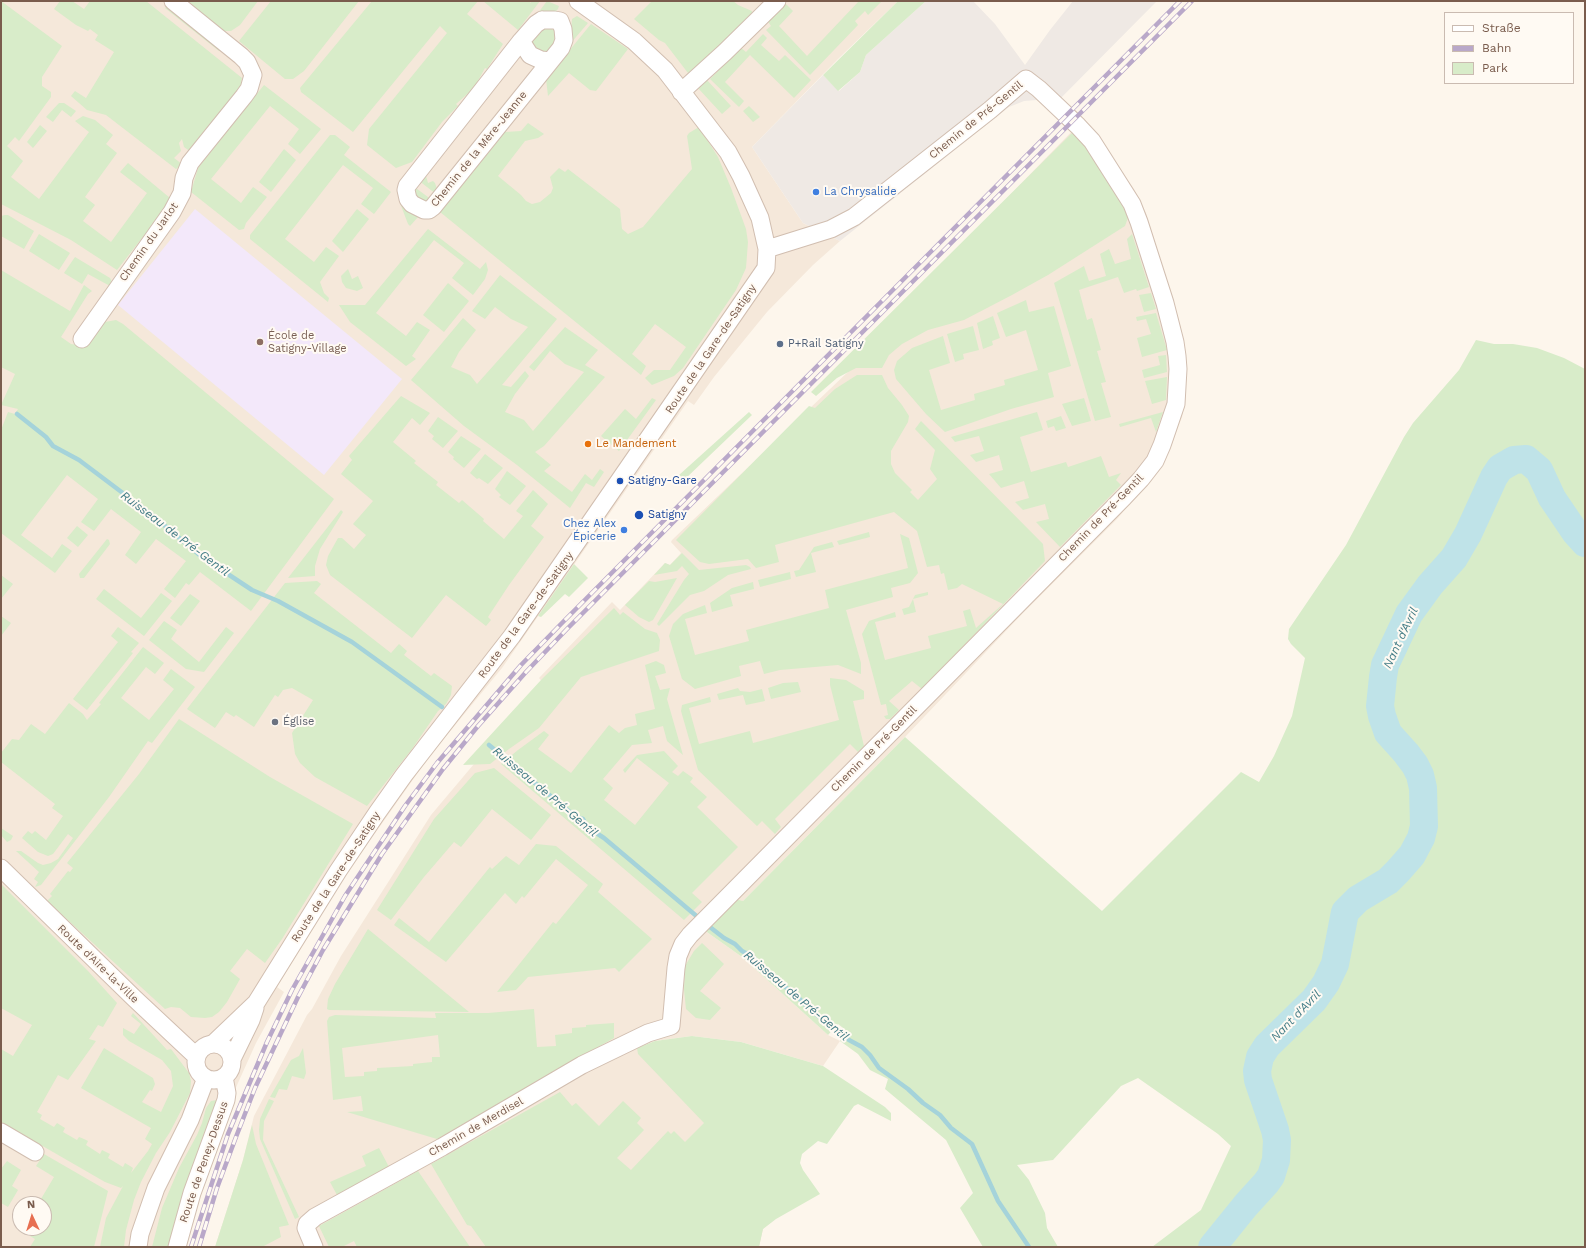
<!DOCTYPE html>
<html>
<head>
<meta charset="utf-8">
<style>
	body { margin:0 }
	#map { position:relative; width:1586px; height:1248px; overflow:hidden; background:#fdf6ec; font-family:"Work Sans",sans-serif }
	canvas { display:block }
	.frame { position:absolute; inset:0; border:2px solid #7a5c4d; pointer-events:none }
	.legend { position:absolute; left:1444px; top:12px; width:130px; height:72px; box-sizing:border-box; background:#fffaf3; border:1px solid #cabbb1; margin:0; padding:5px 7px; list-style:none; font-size:12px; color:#7a5c4d }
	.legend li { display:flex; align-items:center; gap:8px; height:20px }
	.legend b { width:20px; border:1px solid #cabbb1 }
	.north { position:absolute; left:12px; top:1196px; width:40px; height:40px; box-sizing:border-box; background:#fffaf3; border:1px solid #cabbb1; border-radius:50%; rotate:356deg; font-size:11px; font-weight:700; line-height:16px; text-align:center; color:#7a5c4d }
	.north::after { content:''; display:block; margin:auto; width:14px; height:18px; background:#e76f51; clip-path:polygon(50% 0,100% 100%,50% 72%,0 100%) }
</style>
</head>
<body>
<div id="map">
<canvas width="1586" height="1248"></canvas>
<div class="frame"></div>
<ul class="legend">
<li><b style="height:5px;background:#fff"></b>Straße</li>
<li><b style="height:5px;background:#b9a8c9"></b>Bahn</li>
<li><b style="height:11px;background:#d8ecc9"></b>Park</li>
</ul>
<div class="north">N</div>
</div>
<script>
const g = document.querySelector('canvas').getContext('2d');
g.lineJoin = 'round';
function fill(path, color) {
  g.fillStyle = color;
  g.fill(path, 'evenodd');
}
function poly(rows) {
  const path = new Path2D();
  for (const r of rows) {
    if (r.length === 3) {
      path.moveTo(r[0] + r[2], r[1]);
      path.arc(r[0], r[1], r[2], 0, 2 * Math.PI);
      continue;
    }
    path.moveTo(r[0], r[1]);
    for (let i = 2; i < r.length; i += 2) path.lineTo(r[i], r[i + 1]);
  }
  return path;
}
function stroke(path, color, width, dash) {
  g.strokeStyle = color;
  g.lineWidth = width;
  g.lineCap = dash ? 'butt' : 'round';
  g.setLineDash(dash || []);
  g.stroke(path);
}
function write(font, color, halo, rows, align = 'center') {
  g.font = font + ' "Work Sans",sans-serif';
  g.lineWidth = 4;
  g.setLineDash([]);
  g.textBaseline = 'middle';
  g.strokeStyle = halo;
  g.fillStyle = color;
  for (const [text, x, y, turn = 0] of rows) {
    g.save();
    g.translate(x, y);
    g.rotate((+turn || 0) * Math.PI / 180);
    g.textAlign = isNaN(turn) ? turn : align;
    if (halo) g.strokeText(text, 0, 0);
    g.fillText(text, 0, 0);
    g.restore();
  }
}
fill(poly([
	[1,1,898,1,838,59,752,147,803,223,840,241,813,265,767,312,714,377,694,405,688,401,502,668,429,757,349,870,277,987,284,992,256,1043,233,1094,181,1247,1,1247],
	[20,1204,44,1204,44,1228,20,1228],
	[1084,119,1134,189,1146,213,1179,320,1184,342,1187,370,1185,400,1182,417,1169,452,1160,467,1118,518,1023,613,905,737,743,901,735,900,704,930,742,957,828,1035,840,1041,823,1066,741,1042,692,1036,655,1041,637,1048,720,1139,775,1219,763,1229,759,1247,215,1247,243,1160,254,1116,307,1015,312,1009,341,956,431,815,533,694,548,688,539,678,612,602,620,610,665,563,670,565,681,553,671,542,672,540,875,346,874,334]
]), '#f5e8da');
fill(poly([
	[926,1,973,1,995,24,1025,65,1050,30,1073,1,1157,1,1050,109,1037,100,1024,101,1009,107,840,241,803,223,752,147,823,75,839,91,860,72,866,55]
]), '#efe9e4');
fill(poly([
	[195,209,402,379,324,475,118,305]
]), '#f3e8fa');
fill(poly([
	[1,1,62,46,42,77,42,86,51,92,51,97,19,141,15,137,7,146,23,161,11,177,39,199,89,132,75,121,83,116,95,120,113,135,106,144,117,153,85,197,95,205,83,221,111,242,147,193,120,172,128,163,170,198,171,201,117,270,71,240,1,204],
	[60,1,72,1,84,9,90,1,146,1,242,78,240,91,191,152,184,147,182,139,179,143,181,151,174,158,182,164,176,169,106,115,87,110,71,96,75,91,86,98,114,52,95,40,98,35,90,29,88,31,76,25,54,9],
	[188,1,258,1,240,25,231,31,222,31],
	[271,1,359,1,304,71,293,79,285,79,239,41],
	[372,1,478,1,467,14,503,44,487,69,485,68,474,88,456,104,458,106,442,122,412,162,396,168,367,145,369,129,447,33,440,26,353,132,301,92,300,88],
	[483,1,529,1,531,3,531,1,540,1,518,30],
	[547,1,559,6,558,9,555,12,535,17],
	[652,1,733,1,738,5,752,11,752,18,721,48,688,73,665,43,659,40,634,19],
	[859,1,882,1,868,15,865,11,855,21,858,25,810,75,766,30,771,26,767,20,786,4,793,11,779,26,807,56],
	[898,1,926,1,866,55,860,72,838,91,823,75],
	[168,5,222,48,219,51,165,8],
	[577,16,588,23,570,44,572,19],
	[591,24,628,49,596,91,590,90,569,73,548,96,546,79],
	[549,28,554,30,557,35,558,41,548,54,539,53,531,44,538,29],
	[763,34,767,38,761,45,779,61,785,55,811,80,794,98,750,55,725,82,744,101,739,107,710,79,741,48,746,52],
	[706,79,731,106,722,114,697,87],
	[264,85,321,129,300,154,288,144,299,129,270,106,211,179,241,203,253,187,267,197,246,223,244,229,239,230,191,192,198,168],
	[59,103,64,103,76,111,71,117,62,110,53,122,46,117],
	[749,106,760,117,753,122,743,111],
	[528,123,544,134,538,138,525,141,498,176,521,195,526,201,532,204,540,202,551,193,553,188,550,177,559,168,565,172,568,169,620,209,622,229,628,234,643,227,692,169,687,136,689,133,699,127,718,157,731,188,746,229,748,242,746,268,736,290,683,368,674,376,652,385,645,378,654,370,670,370,686,347,655,324,632,354,646,366,641,375,440,212,505,132,521,131],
	[40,125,47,131,33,148,27,142],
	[1075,130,1111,183,1129,215,1125,226,1048,275,1012,295,964,320,928,330,902,344,889,355,882,368,856,368,837,378,816,396,811,392],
	[330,135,335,135,350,147,344,155,391,192,374,214,361,204,373,188,343,165,285,239,314,262,326,247,339,256,320,282,324,293,329,298,328,302,250,239,250,235],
	[284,149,296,160,271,192,259,182],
	[426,176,428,183,433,181,435,183,438,192,436,194,418,180],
	[413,186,432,200,430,202,416,199],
	[400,203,418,217,410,226,408,224],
	[357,209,369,219,343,252,332,241],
	[5,215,8,215,34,231,24,249,1,236,1,216],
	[428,229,480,269,486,262,488,270,485,279,473,295,452,278,464,263,434,240,376,313,406,336,417,322,430,330,412,356,416,359,406,366,350,322,339,305,365,305],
	[39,234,70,253,59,270,29,251],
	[1132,234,1149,287,1137,291,1136,289,1124,293,1118,277,1079,290,1087,320,1092,318,1101,350,1097,351,1106,382,1101,383,1111,417,1095,421,1054,283,1084,266,1089,281,1106,276,1100,254,1109,249,1115,264,1131,259,1127,239],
	[75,257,110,278,112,282,110,286,88,274,82,284,64,273],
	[348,269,352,279,358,276,363,288,357,291,346,288,342,282,341,276],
	[1,270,70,311,84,285,92,291,88,294,61,337,71,344,84,346,105,322,116,320,123,324,334,499,251,611,200,572,189,585,186,583,175,598,164,589,186,561,156,539,136,564,125,555,141,532,111,509,94,531,81,522,98,499,67,475,21,535,52,558,62,544,72,551,55,573,1,533,1,430,8,412,15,414,18,409,1,405,15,374,1,367],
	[500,275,557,319,502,385,511,387,525,371,529,376,515,394,505,412,524,420,533,431,584,372,565,364,550,351,534,371,529,367,565,327,598,350,585,365,605,377,544,446,535,452,551,465,544,471,572,492,585,474,592,480,600,469,604,472,594,487,586,483,570,508,517,465,464,426,411,380,463,318,476,330,459,352,451,367,470,375,477,384,528,327,511,319,495,307,485,319,472,311],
	[448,283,469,301,444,332,423,315],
	[1151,293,1156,309,1144,312,1139,295],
	[1026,300,1029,312,1054,306,1071,366,1048,373,1054,397,1011,409,945,432,926,414,896,379,894,370,897,361,912,348,943,336,950,363,929,370,941,410,975,400,974,394,1005,385,1004,380,1038,370,1026,330,1006,337,997,313],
	[1156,313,1167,350,1142,357,1137,338,1151,334,1146,319,1137,321,1136,317],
	[993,316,1000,338,992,341,993,345,983,349,977,323],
	[973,326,979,350,963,354,964,359,955,362,947,334],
	[1476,340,1494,344,1513,344,1537,348,1564,358,1585,369,1585,1247,1152,1247,1201,1210,1231,1146,1218,1134,1138,1078,1121,1086,1053,1160,1017,1165,1029,1180,1045,1213,1047,1228,1058,1247,983,1247,960,1208,973,1193,946,1140,885,1089,888,1079,870,1070,858,1054,840,1041,847,1031,838,1024,828,1035,742,957,704,930,735,899,743,901,905,737,1102,911,1241,772,1259,782,1274,756,1292,716,1305,658,1291,644,1288,639,1289,629,1346,545,1404,437,1413,423,1459,370],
	[1166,355,1167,372,1144,378,1142,370,1160,365,1158,356],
	[857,375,882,375,888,388,902,405,909,416,908,422,891,451,891,464,895,473,912,490,910,492,918,500,937,479,930,469,935,450,915,429,921,421,1043,544,1045,561,922,689,912,681,889,701,899,710,890,719,886,719,884,716,888,715,886,704,881,705,862,634,869,621,895,612,896,617,875,622,885,660,931,648,928,636,967,626,963,611,970,609,976,628,1003,604,962,584,957,588,948,590,944,573,941,574,939,565,927,567,917,531,894,512,775,545,779,562,756,568,748,559,709,564,700,562,676,540,809,406,815,408,835,389],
	[1167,377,1166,400,1152,404,1145,381],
	[401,396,430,413,420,425,412,418,393,442,416,461,414,463,438,482,436,485,459,503,462,500,484,519,483,521,504,539,523,516,516,511,533,490,548,504,531,526,544,537,509,585,488,617,491,620,486,626,446,595,412,638,330,575,326,565,328,556,338,538,342,538,354,549,366,535,353,524,373,501,341,474,352,460,349,456],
	[652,398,656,400,619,451,601,436,625,409,636,419],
	[1084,398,1091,421,1072,426,1062,404],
	[749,412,752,415,684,480,679,475],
	[1037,412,1043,430,1020,437,1031,472,1066,462,1068,467,1101,456,1109,477,1121,473,1116,480,1121,485,1060,547,1036,522,1049,519,1045,504,1023,510,1015,502,1029,498,1024,481,1001,488,989,474,1003,470,999,455,976,462,970,455,984,451,979,436,955,442,951,437],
	[1163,412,1156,432,1151,418,1120,427,1119,424],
	[1061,416,1066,428,1056,431,1054,426,1048,428,1046,421],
	[438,417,458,431,443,448,432,439,434,436,428,431],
	[461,436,481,449,464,468,453,459,454,457,448,452],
	[485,454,503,468,488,484,479,478,477,479,470,473],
	[507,471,526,486,510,505,499,497,501,495,495,489],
	[341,510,343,512,320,549,315,566,315,576,288,578],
	[77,526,88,535,78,547,67,538],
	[869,532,870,537,839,545,837,541],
	[900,534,909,538,918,573,910,583,891,588,893,597,846,610,861,663,861,674,838,665,780,670,764,674,760,661,739,666,741,676,695,689,682,679,669,636,673,624,683,614,705,605,707,613,685,619,695,655,749,641,746,630,829,608,825,590,908,568],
	[107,539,109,540,110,544,84,578,80,578,79,574],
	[832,542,834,547,811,553,816,572,796,577,794,571,799,570,814,547],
	[682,553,699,570,746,565,750,567,751,569,728,575,704,591,690,595,659,626,657,624,684,580,689,574,682,566,677,571,654,575,665,563,670,565],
	[574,564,588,578,569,597,565,594,541,617,538,616],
	[790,572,791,579,760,587,758,580],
	[1,575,13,584,1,599],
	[677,578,653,620,649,622,639,617,625,605,649,581,655,582],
	[317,581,321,584,314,593,391,653,399,644,407,651,404,655,431,676,434,673,452,686,451,695,446,704,438,711,412,749,367,806,315,777,300,763,295,754,292,733,313,700,292,688,283,690,278,697,275,695,254,727,236,715,234,717,226,712,215,728,187,709,285,583],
	[753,582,754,589,730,595,733,606,712,612,710,603,732,588],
	[104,589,141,618,161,593,172,601,144,636,96,599],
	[928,592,928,595,913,599,916,612,904,615,902,609,909,607,915,595],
	[190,594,200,601,181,626,170,618],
	[614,608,620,615,623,612,645,629,657,633,660,640,659,651,581,677,539,728,509,749,490,764,463,765,541,680],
	[1,616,11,623,1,636],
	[164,621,177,630,171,639,199,662,226,627,234,633,204,672,186,669,149,640],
	[118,627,139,643,131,652,133,653,87,710,73,699,118,642,111,636],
	[143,647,164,663,155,674,146,667,121,698,149,720,174,689,163,680,171,669,195,687,152,743,148,741,109,797,41,885,35,887,38,882,34,879,39,872,16,851,21,851,38,863,43,865,51,863,58,859,73,838,68,834,53,854,48,856,38,852,22,838,28,831,32,834,35,831,46,840,63,816,52,808,55,804,1,762,1,753,12,739,19,740,31,724,45,734,69,703,83,714,87,720,101,704,99,703],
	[656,661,664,665,666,673,655,676,660,690,670,688,667,699,683,755,667,741,663,726,648,730,652,743,632,745,603,779,613,788,604,800,635,825,669,783,637,758,625,773,623,770,637,755,664,751,678,766,672,772,678,776,683,771,693,778,690,782,707,797,697,807,738,847,692,893,702,902,684,920,501,764,518,750,544,731,549,735,538,749,571,773,609,725,619,733,625,728,637,725,635,714,655,709,645,665],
	[830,678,846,680,864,691,864,699,853,701,864,746,858,752,850,744,775,819,781,827,775,834,762,821,757,826,698,770,681,711,682,705,710,697,711,702,689,708,699,744,750,731,753,743,839,720,830,685],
	[798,682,801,692,771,699,768,688,783,683],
	[738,688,740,691,750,692,762,689,765,701,746,705,743,695,719,700,717,694],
	[179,719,270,777,353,824,282,939,265,963,247,949,230,971,240,979,227,1002,219,1012,212,1017,205,1018,191,1017,180,1008,171,1007,165,1009,47,901,52,896,50,894,68,871,70,872,73,868,67,863,139,774],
	[494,768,551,815,531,840,492,809,461,847,454,842,424,877,391,920,377,910,434,819,475,773],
	[1,828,13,836,11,840,7,842,1,835],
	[536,844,556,846,603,884,598,892,652,939,619,972,615,968,528,977,516,990,497,992,553,922,556,924,588,885,556,859,524,898,522,896,516,904,505,893,446,962,394,925,399,918,429,942,490,867,492,869,506,856,519,865],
	[1,884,88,971,117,1003,103,1027,98,1025,89,1039,96,1041,68,1080,58,1075,37,1112,42,1115,40,1119,54,1127,57,1123,65,1128,63,1132,77,1140,79,1137,84,1139,88,1141,86,1145,100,1154,102,1150,110,1154,108,1158,123,1167,125,1163,130,1166,133,1168,131,1173,148,1151,152,1144,145,1139,151,1128,81,1088,104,1048,153,1078,155,1084,152,1091,150,1090,142,1102,161,1112,173,1086,171,1071,162,1060,129,1041,123,1035,123,1028,134,1034,141,1024,131,1016,133,1013,167,1050,171,1049,189,1073,191,1081,190,1093,170,1132,156,1153,141,1182,134,1200,126,1230,124,1247,100,1247,106,1218,123,1186,121,1188,105,1182,1,1122,1,1049,13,1056,32,1025,1,1008],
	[368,929,469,1012,329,1010,327,1009,328,999,335,984],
	[702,943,724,964,700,991,721,1008,710,1020,696,1018,686,1009,684,990,685,966,694,951],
	[534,1009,537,1047,556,1046,555,1035,572,1033,572,1028,586,1027,586,1025,614,1023,614,1038,437,1139,347,1112,363,1111,361,1096,333,1100,327,1021,329,1017,335,1015,436,1018,435,1013,488,1013],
	[438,1035,440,1057,432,1057,432,1062,413,1064,413,1066,377,1068,377,1071,364,1072,364,1076,345,1077,342,1048],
	[692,1036,741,1042,823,1066,885,1107,891,1113,891,1121,858,1104,854,1106,827,1144,818,1141,802,1154,800,1163,803,1170,820,1194,776,1219,763,1229,759,1247,486,1247,471,1226,467,1225,431,1164,560,1092,572,1106,576,1103,599,1126,623,1101,641,1118,637,1123,644,1130,617,1158,631,1170,668,1131,671,1134,674,1131,685,1142,704,1123,638,1054,637,1048,655,1041],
	[303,1048,306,1073,304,1079,292,1076,287,1090,279,1089,275,1098,270,1097,291,1060,299,1056],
	[269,1099,274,1101,264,1121,263,1140,299,1217,295,1219,260,1139,259,1130,260,1119],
	[217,1100,219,1104,171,1247,152,1247,162,1208,179,1168,197,1135,202,1123,206,1108,211,1101],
	[252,1125,256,1144,289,1225,279,1227,281,1237,262,1247,215,1247,243,1160],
	[379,1148,389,1167,337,1195,330,1182,366,1166,362,1156],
	[44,1154,108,1191,94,1247,30,1247,35,1239,30,1236,35,1228,44,1228,44,1204,38,1204,54,1177,36,1166],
	[7,1161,21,1170,12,1186,18,1190,8,1207,1,1203,1,1169],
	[418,1171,470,1247,357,1247,354,1241,342,1247,329,1247,319,1226]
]), '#d8ecc9');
stroke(poly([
	[17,414,46,437,53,446,79,460,152,515,202,557,252,590,278,601,352,642,442,707],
	[489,745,576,817,583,819,587,827,604,838,700,919],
	[706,924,724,938,735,944,742,951,753,957,764,970,774,976,780,983,797,996,808,1008,849,1040,862,1047,870,1055,879,1068,908,1089,923,1103,940,1115,951,1128,972,1144,998,1201,1029,1247]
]), '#a5d3da', 4.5);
stroke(poly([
	[1212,1247,1246,1205,1266,1183,1271,1176,1276,1160,1277,1140,1275,1130,1258,1080,1257,1071,1260,1057,1267,1046,1314,1000,1326,983,1335,964,1345,912,1358,899,1388,881,1398,871,1412,855,1421,838,1424,826,1423,788,1420,775,1415,765,1406,753,1388,733,1382,716,1380,706,1383,677,1385,665,1409,614,1430,585,1454,558,1468,534,1494,477,1500,468,1514,460,1526,459,1539,470,1552,498,1575,532,1585,543]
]), '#bfe3e8', 28);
const minor = poly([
	[542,20,554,20,560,21,563,29,564,40,561,48,433,207,429,210,424,210,412,204,408,199,406,190,407,186,521,41,536,24,542,20],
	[521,41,530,55,541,60,550,61],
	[681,92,725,52,777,1],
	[82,339,172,212,182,193,184,178,190,163,244,96,249,89,253,75,247,62,241,56,173,1],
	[1,868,134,998,197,1057],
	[213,1044,256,1003,338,871,377,813,404,775,512,636,766,268,767,249,760,218,741,176,728,152,665,70,634,41,578,1],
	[214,1062,18],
	[232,1059,251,1020,255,1008],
	[1,1132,35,1152],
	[138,1247,140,1234,156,1188,190,1120,206,1078],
	[177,1247,192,1193,226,1100,227,1093,224,1077],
	[314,1247,306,1228,307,1224,315,1217,442,1147,582,1065,648,1033,671,1026,676,968,678,956,683,944,690,935,1124,497,1141,479,1155,461,1162,445,1176,404,1178,369,1177,356,1175,342,1165,303,1139,222,1132,204,1092,141,1078,126,1039,89,1026,79,990,110,854,217,831,229,767,249]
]);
stroke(minor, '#d1beb0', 19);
stroke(minor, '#fff', 17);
const rail = poly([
	[191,1247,228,1134,267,1042,292,990,345,896,405,806,437,763,521,665,561,624,1180,1],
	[199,1247,217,1188,236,1137,255,1088,298,997,323,950,382,854,443,769,478,726,526,672,567,629,1192,1]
]);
stroke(rail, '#b9a8c9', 4.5);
stroke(rail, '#fffaf3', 3, [9]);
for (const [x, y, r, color] of [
	[816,192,4,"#3f7fe0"],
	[260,342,4,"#8d6e63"],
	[780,344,4,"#5c6f8a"],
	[588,444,4,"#e8710a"],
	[620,481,4,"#1a4fb4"],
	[639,515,5,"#1a4fb4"],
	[624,530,4,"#3f7fe0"],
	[275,722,4,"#6b7280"]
]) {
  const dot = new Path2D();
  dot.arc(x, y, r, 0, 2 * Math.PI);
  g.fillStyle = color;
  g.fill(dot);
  stroke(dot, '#fffaf3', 1.5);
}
write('11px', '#7a5c4d', '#fffaf3', [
	["Chemin de Pré-Gentil",976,120,-39],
	["Chemin de la Mère-Jeanne",479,149,-51],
	["Chemin du Jarlot",149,242,-55],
	["Route de la Gare-de-Satigny",711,349,-56],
	["Chemin de Pré-Gentil",1101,518,-46],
	["Route de la Gare-de-Satigny",526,615,-54],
	["Chemin de Pré-Gentil",874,749,-45],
	["Route de la Gare-de-Satigny",336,877,-57],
	["Route d'Aire-la-Ville",98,964,44],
	["Chemin de Merdisel",476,1127,-30],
	["Route de Peney-Dessus",204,1162,-71]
]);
write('11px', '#366cbe', '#fffaf3', [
	["La Chrysalide",824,192],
	["Chez Alex",616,524,"right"],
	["Épicerie",616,537,"right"]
], 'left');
write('11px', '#785e54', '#fffaf3', [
	["École de",268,336],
	["Satigny-Village",268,349]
], 'left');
write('11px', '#4e5e75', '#fffaf3', [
	["P+Rail Satigny",788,344]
], 'left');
write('11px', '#c56008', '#fffaf3', [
	["Le Mandement",596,444]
], 'left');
write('11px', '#164399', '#fffaf3', [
	["Satigny-Gare",628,481],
	["Satigny",648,515]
], 'left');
write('11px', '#5b616d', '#fffaf3', [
	["Église",283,722]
], 'left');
write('italic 12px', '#437c86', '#fffaf3', [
	["Ruisseau de Pré-Gentil",175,534,37],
	["Nant d'Avril",1401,638,-65],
	["Ruisseau de Pré-Gentil",545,792,40],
	["Ruisseau de Pré-Gentil",796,996,40],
	["Nant d'Avril",1296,1016,-46]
]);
</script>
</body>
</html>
